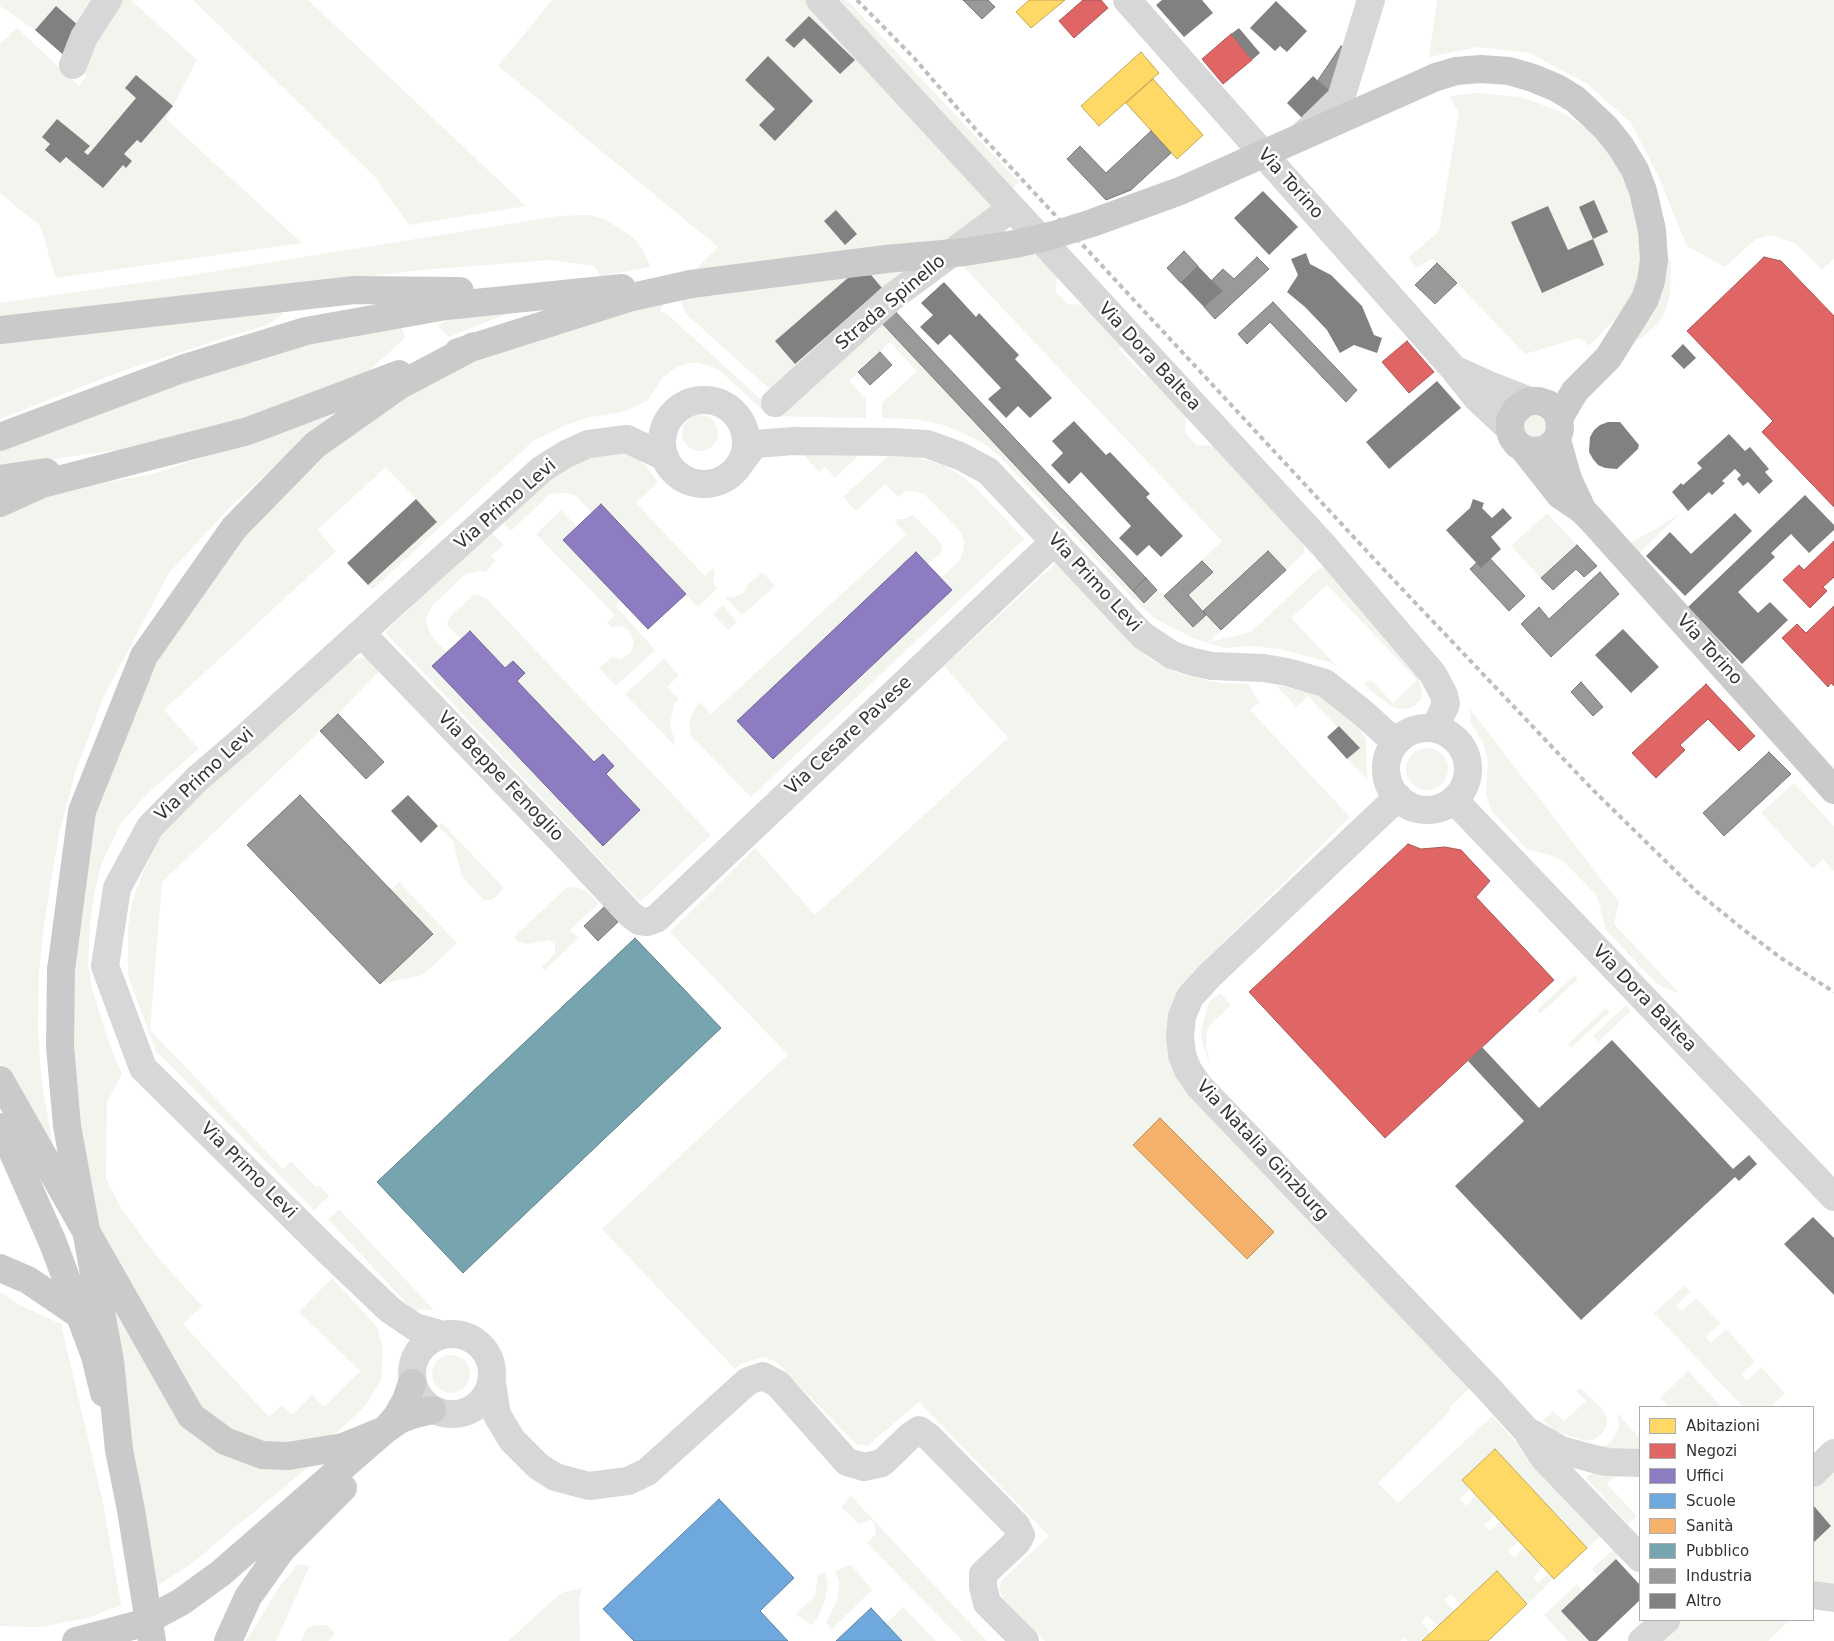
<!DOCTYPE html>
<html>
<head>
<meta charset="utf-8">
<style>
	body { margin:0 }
	#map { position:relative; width:1834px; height:1641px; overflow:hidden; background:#fff; font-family:"DejaVu Sans",sans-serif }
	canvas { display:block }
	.legend { position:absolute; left:1639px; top:1406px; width:175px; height:215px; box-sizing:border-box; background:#fff; border:1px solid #adadad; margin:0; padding:6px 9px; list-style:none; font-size:15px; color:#333 }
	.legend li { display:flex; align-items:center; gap:10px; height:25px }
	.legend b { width:25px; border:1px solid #adadad }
</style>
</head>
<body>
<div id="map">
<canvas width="1834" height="1641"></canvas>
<ul class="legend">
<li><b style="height:14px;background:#ffd966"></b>Abitazioni</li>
<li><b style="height:14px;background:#e06666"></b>Negozi</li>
<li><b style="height:14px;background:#8e7cc3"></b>Uffici</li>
<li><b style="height:14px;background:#6fa8dc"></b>Scuole</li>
<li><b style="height:14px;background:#f6b26b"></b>Sanità</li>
<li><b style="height:14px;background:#76a5af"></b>Pubblico</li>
<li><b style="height:14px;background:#999"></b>Industria</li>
<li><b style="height:14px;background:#818181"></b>Altro</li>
</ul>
</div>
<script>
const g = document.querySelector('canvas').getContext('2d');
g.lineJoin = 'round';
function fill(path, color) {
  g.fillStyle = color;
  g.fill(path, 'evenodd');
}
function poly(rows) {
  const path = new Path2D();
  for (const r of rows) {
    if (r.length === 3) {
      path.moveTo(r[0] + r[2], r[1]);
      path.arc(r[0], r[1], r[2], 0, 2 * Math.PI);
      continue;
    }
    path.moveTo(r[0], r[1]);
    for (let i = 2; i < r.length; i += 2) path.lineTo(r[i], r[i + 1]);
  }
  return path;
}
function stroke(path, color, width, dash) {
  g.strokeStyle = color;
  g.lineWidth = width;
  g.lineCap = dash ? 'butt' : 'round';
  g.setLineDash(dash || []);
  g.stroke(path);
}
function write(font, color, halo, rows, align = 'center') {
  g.font = font + ' "DejaVu Sans",sans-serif';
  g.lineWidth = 5;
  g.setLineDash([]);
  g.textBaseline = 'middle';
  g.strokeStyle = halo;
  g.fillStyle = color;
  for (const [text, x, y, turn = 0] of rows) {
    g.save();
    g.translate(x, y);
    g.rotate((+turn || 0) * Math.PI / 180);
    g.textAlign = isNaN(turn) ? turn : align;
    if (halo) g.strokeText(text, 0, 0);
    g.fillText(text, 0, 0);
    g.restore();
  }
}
fill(poly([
	[0,0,99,0,78,24,56,6,35,30,0,6],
	[116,0,131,0,197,60,166,119,302,243,56,278,40,226,0,193,0,44,17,28,79,86,86,77,80,58],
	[193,0,308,0,526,206,409,225,375,177],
	[552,0,809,0,998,207,774,393,685,313,676,288,718,247,498,66],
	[828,0,847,0,1019,182,1008,193],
	[1437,0,1834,0,1834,259,1822,270,1795,243,1771,235,1756,239,1725,267,1687,246,1659,178,1631,123,1587,84,1530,53,1478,47,1429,57],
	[1476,93,1521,97,1564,113,1605,143,1622,165,1634,197,1644,270,1627,307,1589,346,1583,340,1578,338,1525,354,1433,258,1417,268,1408,258,1439,231,1459,112,1449,96],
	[588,215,605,219,634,238,643,250,651,267,600,276,594,266,551,260,420,270,0,321,0,303,173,278,559,216],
	[1012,230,1021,232,1057,272,1056,292,1068,304,1087,305,1123,344,1119,349,1145,377,1150,373,1186,413,1185,432,1196,445,1216,446,1304,544,1304,553,1209,642,1251,632,1317,570,1324,567,1422,677,1419,680,1422,692,1421,700,1411,708,1400,709,1393,707,1373,693,1363,683,1371,680,1393,703,1417,680,1327,585,1291,618,1337,666,1329,662,1280,649,1253,646,1224,648,1193,638,1156,619,1140,606,1000,457,986,445,961,432,943,425,915,419,882,418,882,403,917,371,890,342,849,381,866,399,866,418,769,416,718,369,699,363,689,363,677,367,663,377,648,400,639,405,622,412,586,418,566,425,533,441,372,590,368,585,437,522,386,467,317,530,336,551,164,710,199,749,147,794,121,823,102,862,95,891,90,922,88,964,92,989,111,1049,122,1074,107,1102,106,1179,121,1208,153,1252,202,1306,183,1324,269,1417,282,1405,292,1415,312,1395,324,1407,360,1371,299,1312,332,1278,372,1321,378,1329,383,1349,381,1380,365,1406,338,1432,309,1442,274,1444,239,1436,200,1409,96,1236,70,1051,70,980,84,858,103,779,155,660,229,549,326,448,456,362,586,317,663,304,660,312,666,313,776,413,879,320,1144,603,1157,590,1164,596,1222,541,956,259,1003,231],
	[1664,244,1671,263,1670,294,1665,313,1658,323,1641,339,1630,343],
	[274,309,282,313,281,316,265,326,230,336,122,371,0,419,0,341],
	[503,311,506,314,449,337,438,326,450,318],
	[399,318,405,338,371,369,357,376,276,411,147,446,0,466,0,447,184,377],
	[1525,414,1544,414,1548,435,1526,440,1520,419],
	[700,433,18],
	[330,416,231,506,169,573,104,696,75,773,58,839,44,924,39,971,38,1026,41,1077,55,1158,0,1063,0,512,66,489,149,475],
	[624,453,635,457,644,464,658,482,636,503,705,576,713,568,715,572,713,583,717,589,698,607,601,505,592,513,576,496,567,493,558,493,549,495,511,531,502,522,553,473,598,454],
	[802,453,859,455,835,478,825,467,819,472],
	[888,456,915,457,943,465,956,472,974,486,1024,539,751,797,691,736,689,725,691,716,699,702,711,714,906,535,895,522,898,519,903,519,913,515,940,542,942,548,940,554,928,564,916,552,737,721,773,758,952,590,941,578,960,560,963,551,964,541,960,531,925,495,918,492,911,491,904,492,898,497,885,484,856,511,843,497],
	[561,510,577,527,563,540,620,600,615,605,655,650,616,686,599,668,612,657,620,659,630,653,634,643,631,633,622,626,611,627,607,623,615,615,536,534],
	[1683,511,1639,553,1630,543,1659,527],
	[1547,513,1577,545,1541,578,1511,546],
	[491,532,504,545,491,556,496,561,485,572,478,571,464,575,433,605,429,612,426,620,428,629,435,640,447,652,432,667,602,846,640,811,606,774,614,765,603,754,594,762,517,681,525,673,514,661,505,668,470,631,461,639,447,625,450,617,474,594,486,598,711,835,640,902,385,632],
	[1056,563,1133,645,1153,661,1178,673,1192,677,1220,683,1248,684,1259,702,1250,710,1350,817,1192,973,1178,994,1168,1036,1470,1388,1449,1408,1451,1410,1378,1483,1398,1503,1492,1416,1603,1534,1587,1548,1494,1449,1462,1480,1470,1489,1460,1499,1466,1506,1476,1495,1495,1515,1484,1525,1490,1531,1501,1521,1519,1541,1508,1551,1514,1557,1525,1547,1543,1567,1533,1577,1538,1583,1549,1573,1554,1579,1527,1604,1497,1572,1461,1605,1451,1594,1444,1600,1455,1611,1438,1626,1427,1616,1421,1622,1431,1633,1422,1641,1408,1641,1404,1637,1400,1641,1045,1641,1004,1599,999,1588,1002,1580,1049,1536,919,1402,867,1446,856,1444,775,1361,763,1357,741,1364,735,1369,602,1229,788,1055,670,932,755,848,815,915,1008,738,944,666],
	[762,572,775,586,742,615,724,596,732,598,740,595,745,591,748,584],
	[723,605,737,622,728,630,713,614],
	[361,657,369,657,384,666,338,714,162,882,150,1030,283,1169,291,1161,316,1187,319,1185,329,1196,314,1210,156,1051,128,976,128,927,132,902,144,870,159,840,182,811,348,661],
	[664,659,679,675,667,687,679,699,674,704,670,724,676,747,625,694],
	[1276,685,1307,692,1323,698,1358,726,1364,736,1366,741,1367,779,1347,759,1359,748,1340,726,1338,728,1308,696,1296,707],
	[1470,709,1619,902,1614,924,1680,994,1657,984,1606,930,1597,896,1565,863,1556,857,1527,849,1492,812,1486,794,1488,761,1483,742,1471,723],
	[1427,769,21],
	[1794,783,1834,826,1834,871,1823,859,1813,869,1761,813],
	[442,823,504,888,492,900,484,900,462,877,453,841,438,826],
	[399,882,457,943,423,975,380,984,391,890],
	[569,887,579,888,585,890,599,903,570,930,578,938,545,970,542,967,555,953,555,944,549,940,528,944,518,942,514,937,565,889],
	[1575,975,1578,979,1540,1014,1537,1010],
	[1220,993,1231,1005,1209,1026,1207,1031,1206,1047,1210,1060,1210,1064,1202,1042,1201,1030,1209,1002],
	[1626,1005,1631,1011,1598,1042,1593,1036],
	[1606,1008,1610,1012,1571,1048,1568,1044],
	[339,1209,434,1310,415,1310,409,1306,328,1219],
	[1685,1285,1690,1292,1676,1306,1682,1311,1696,1298,1720,1323,1706,1337,1711,1343,1726,1329,1755,1361,1741,1375,1747,1381,1761,1367,1785,1393,1771,1407,1743,1407,1654,1313],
	[101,1289,134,1337,178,1410,312,1464,192,1563,148,1592],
	[0,1292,23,1307,61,1324,102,1498,121,1605,88,1618,40,1627,0,1626],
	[451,1374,19],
	[1688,1371,1722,1407,1669,1407,1660,1398],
	[1581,1388,1604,1411,1607,1420,1607,1425,1602,1434,1593,1440,1586,1441,1554,1431,1543,1420,1553,1411,1564,1421,1586,1401,1576,1390],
	[1617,1413,1640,1438,1640,1456,1602,1447,1611,1442,1616,1434,1619,1425],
	[1834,1464,1834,1589,1813,1584,1813,1484],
	[1594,1473,1615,1476,1607,1484,1637,1516,1628,1524,1587,1479,1588,1475],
	[851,1496,934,1585,987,1641,963,1641,867,1543,876,1534,875,1526,872,1520,869,1520,859,1524,841,1507],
	[1616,1547,1622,1553,1598,1576,1592,1569],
	[304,1564,309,1567,306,1574,276,1641,246,1641,278,1589,297,1565],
	[851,1565,872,1590,832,1629,826,1622,837,1601,839,1589,839,1581,835,1571],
	[825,1572,828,1584,825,1600,818,1617,811,1625,796,1614,815,1596,818,1574],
	[1577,1584,1583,1591,1561,1611,1589,1641,1568,1641,1544,1615],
	[582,1588,579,1600,580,1641,508,1641,561,1593],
	[903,1607,936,1641,902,1641,886,1624],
	[1678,1620,1790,1620,1768,1641,1655,1641],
	[316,1625,326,1625,332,1629,335,1634,328,1641,301,1641,307,1628]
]), '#f1f5ed');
const homes = poly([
	[1029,0,1065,0,1031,28,1016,12,1029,0],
	[1141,52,1159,73,1099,126,1081,106,1141,52],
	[1153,79,1203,135,1177,159,1126,103,1153,79],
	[1495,1449,1587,1548,1554,1579,1462,1480,1495,1449],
	[1497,1571,1527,1604,1488,1641,1422,1641,1497,1571]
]);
fill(homes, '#ffd966');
stroke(homes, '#c2a757', 1);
const shops = poly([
	[1083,0,1101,0,1108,8,1074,38,1059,21,1083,0],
	[1231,34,1252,60,1223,84,1202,59,1231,34],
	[1764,257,1781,261,1834,316,1834,507,1762,432,1773,421,1687,331,1764,257],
	[1407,341,1434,372,1409,393,1382,362,1407,341],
	[1834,541,1834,577,1823,587,1827,591,1810,608,1783,580,1799,565,1804,570,1834,541],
	[1834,606,1834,686,1831,683,1828,687,1782,638,1797,624,1806,633,1834,606],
	[1706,684,1755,736,1739,751,1708,719,1680,745,1685,750,1656,778,1632,753,1706,684],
	[1408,844,1421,849,1445,847,1461,850,1490,881,1476,897,1554,980,1385,1138,1249,992,1408,844]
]);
fill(shops, '#e06666');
stroke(shops, '#ac5757', 1);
const offices = poly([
	[601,504,686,594,648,629,563,540,601,504],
	[916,552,952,590,773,759,737,721,916,552],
	[470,631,505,668,513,661,525,673,517,681,594,762,603,754,614,766,606,774,640,810,603,846,432,666,470,631]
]);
fill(offices, '#8e7cc3');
stroke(offices, '#736698', 1);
const schools = poly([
	[719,1499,794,1578,760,1611,788,1641,634,1641,603,1609,719,1499],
	[871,1608,902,1641,836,1641,871,1608]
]);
fill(schools, '#6fa8dc');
stroke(schools, '#5d85a9', 1);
const health = poly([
	[1160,1118,1274,1232,1247,1259,1133,1145,1160,1118]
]);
fill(health, '#f6b26b');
stroke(health, '#bc8c5a', 1);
const public = poly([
	[635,938,721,1028,463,1273,377,1182,635,938]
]);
fill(public, '#76a5af');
stroke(public, '#62838a', 1);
const industry = poly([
	[963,0,988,0,995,7,982,19,963,0],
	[1341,46,1348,51,1334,96,1318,80,1341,46],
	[1151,131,1171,153,1131,190,1106,200,1067,159,1080,146,1106,173,1151,131],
	[1184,251,1198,266,1181,283,1167,268,1184,251],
	[1257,257,1269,269,1215,319,1204,307,1222,291,1212,280,1223,269,1234,279,1257,257],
	[1437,263,1457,283,1435,304,1415,285,1437,263],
	[1273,302,1357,390,1346,402,1270,322,1247,344,1238,334,1273,302],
	[892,308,1146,578,1133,591,879,320,892,308],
	[880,352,892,365,870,385,858,372,880,352],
	[1577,545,1597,566,1584,577,1576,569,1553,590,1541,578,1577,545],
	[1268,551,1286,570,1221,630,1203,611,1268,551],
	[1486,554,1525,596,1509,611,1470,569,1486,554],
	[1202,561,1213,572,1188,595,1206,615,1193,627,1164,596,1202,561],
	[1600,572,1619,594,1551,657,1521,624,1539,607,1549,619,1600,572],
	[1146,578,1157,590,1144,603,1133,591,1146,578],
	[1581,682,1603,707,1593,716,1571,692,1581,682],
	[338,714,384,762,366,779,320,731,338,714],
	[1769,752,1791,774,1724,836,1703,813,1769,752],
	[300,795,433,934,380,984,247,845,300,795],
	[604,907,618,922,598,941,584,926,604,907]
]);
fill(industry, '#999');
stroke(industry, '#7a7a7a', 1);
fill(poly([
	[1162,0,1202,0,1213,13,1184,37,1156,5],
	[1276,1,1307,31,1287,52,1280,46,1275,51,1250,28],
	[56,6,78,25,68,59,35,30],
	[809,16,855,60,840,74,804,38,794,48,785,40],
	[1239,28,1260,53,1252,60,1231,34],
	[768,56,813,101,775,141,759,125,775,109,745,80],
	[136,75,173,106,141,143,137,140,124,154,132,161,126,168,123,165,103,188,66,157,60,163,45,150,50,144,42,137,57,119,90,146,84,152,88,155,136,98,125,88],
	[1313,76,1334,96,1307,123,1287,103],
	[1263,191,1298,227,1269,255,1234,218],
	[1594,200,1608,232,1593,239,1579,207],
	[1548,206,1568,250,1593,239,1604,265,1542,293,1511,222],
	[836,210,857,234,845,245,824,221],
	[1306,253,1310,264,1331,275,1362,306,1374,335,1382,338,1377,353,1354,345,1340,353,1327,330,1305,307,1287,292,1298,275,1291,259],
	[1198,266,1222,291,1204,307,1181,283],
	[871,275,882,288,795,364,775,341,849,277],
	[944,282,976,317,979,313,1019,355,1015,359,1052,398,1030,418,1018,406,1006,418,988,399,1001,388,950,334,938,345,920,327,933,315,921,303],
	[1683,344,1696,358,1684,369,1671,356],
	[1437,381,1461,408,1389,469,1366,442],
	[1074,421,1106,455,1110,452,1150,494,1146,497,1183,536,1161,557,1149,545,1137,556,1119,538,1131,526,1081,472,1069,484,1051,465,1063,453,1052,441],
	[1608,422,1620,422,1639,445,1638,449,1617,469,1605,468,1598,465,1593,459,1589,452,1590,437,1594,430,1600,425],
	[1729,434,1745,451,1750,447,1769,469,1765,472,1773,481,1759,494,1748,482,1743,486,1737,479,1741,475,1735,469,1722,481,1725,483,1712,495,1709,492,1688,511,1672,492,1681,483,1683,485,1702,468,1697,463],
	[1805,495,1834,525,1834,530,1809,553,1791,534,1771,553,1775,557,1738,592,1758,613,1770,602,1788,620,1742,664,1688,607],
	[416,499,437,522,368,585,347,563],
	[1473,499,1484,503,1482,508,1492,518,1503,508,1512,518,1491,537,1501,549,1481,568,1446,530,1470,508],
	[1735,513,1752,531,1685,596,1646,556,1670,532,1691,554],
	[1623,629,1659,667,1631,693,1595,655],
	[1339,726,1360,748,1347,759,1327,737],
	[408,795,438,826,421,843,391,811],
	[1612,1040,1733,1169,1749,1155,1757,1164,1739,1181,1735,1177,1581,1320,1455,1186,1524,1121,1468,1061,1482,1047,1539,1108],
	[1813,1217,1834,1238,1834,1295,1784,1244],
	[1813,1505,1831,1526,1813,1543],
	[1616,1559,1640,1585,1640,1600,1597,1641,1589,1641,1561,1611]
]), '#818181');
stroke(poly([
	[820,0,1324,546,1433,674,1444,695,1446,704,1435,728],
	[1127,0,1453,368,1477,398,1510,429],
	[73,65,84,37,108,0],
	[1302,136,1341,98,1371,0],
	[1458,371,1489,385,1530,401],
	[704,442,42],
	[775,403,891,298,1012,208],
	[740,463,755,444,794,441,892,442,927,444,960,456,988,471,1142,635,1172,655,1193,662,1212,666,1264,668,1287,672,1325,683,1363,713,1395,742],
	[361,633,572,852,630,914,639,921,647,922,656,919,1055,541],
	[1427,769,41],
	[1398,797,1209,976,1190,997,1182,1016,1180,1036,1182,1055,1188,1070,1199,1086,1487,1387,1526,1430,1544,1458,1640,1558],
	[1454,800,1834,1197],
	[452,1374,40],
	[443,1335,415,1327,390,1310,327,1250,143,1068,105,966,117,888,150,827,197,779,246,737,542,469,566,454,588,444,627,439,665,457],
	[492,1383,497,1415,512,1440,538,1466,555,1477,589,1486,628,1481,647,1472,748,1381,763,1376,778,1384,847,1462,864,1467,882,1463,909,1437,919,1430,929,1437,1016,1525,1021,1535,1017,1542,983,1574,983,1587,987,1603,1025,1641],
	[1531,1433,1561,1450,1590,1458,1607,1462,1640,1463],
	[1813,1473,1834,1453],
	[1813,1595,1834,1598],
	[1642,1641,1666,1620]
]), '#d7d7d7', 28);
stroke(poly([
	[1436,77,1456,71,1481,69,1509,71,1533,78,1557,88,1575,99,1606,128,1621,147,1635,170,1643,191,1652,230,1654,260,1651,281,1645,299,1608,358,1575,391,1559,418],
	[0,330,354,290,460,291],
	[458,352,632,297,691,284],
	[0,437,182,369,306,331,446,306,622,288],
	[1557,440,1568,479,1581,507],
	[1523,448,1530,451,1545,450,1557,440,1560,429,1559,418,1555,410,1548,404,1539,401,1530,401,1522,405,1515,411,1510,420,1510,429,1512,437,1517,444,1523,448,1560,495,1582,510,1590,518,1834,790],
	[0,479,46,472],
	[0,503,42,484,248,431,399,374],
	[61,970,82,811,144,656,234,528,315,445,400,385,474,346],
	[0,1080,191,1416,225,1441,262,1455,288,1456,343,1447,385,1430,399,1420,415,1414,432,1410],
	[0,1127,11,1148,53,1243,95,1356,104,1393],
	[0,1268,28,1280,81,1316],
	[76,1641,140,1624,181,1602,221,1573,385,1430,397,1416,406,1400,412,1383],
	[228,1641,248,1597,282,1549,343,1488]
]), '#cacaca', 28);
stroke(poly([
	[857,0,914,58,978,132,1388,574,1592,789,1696,891,1744,930,1781,958,1834,992]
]), '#bebebe', 4, [5, 4]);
stroke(poly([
	[691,284,886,259,965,252,1015,244,1054,235,1092,223,1180,191,1436,77],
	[61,970,60,1046,67,1126,110,1361,119,1450,131,1510,152,1641]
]), '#cacaca', 28);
write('18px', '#333', '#fff', [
	["Via Torino",1290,184,48],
	["Strada Spinello",891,303,-40],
	["Via Dora Baltea",1149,357,47],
	["Via Primo Levi",506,505,-41],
	["Via Primo Levi",1094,583,47],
	["Via Torino",1709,650,48],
	["Via Cesare Pavese",849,736,-43],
	["Via Primo Levi",205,775,-43],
	["Via Beppe Fenoglio",500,777,46],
	["Via Dora Baltea",1644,999,46],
	["Via Natalia Ginzburg",1262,1151,47],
	["Via Primo Levi",248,1171,45]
]);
</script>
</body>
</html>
